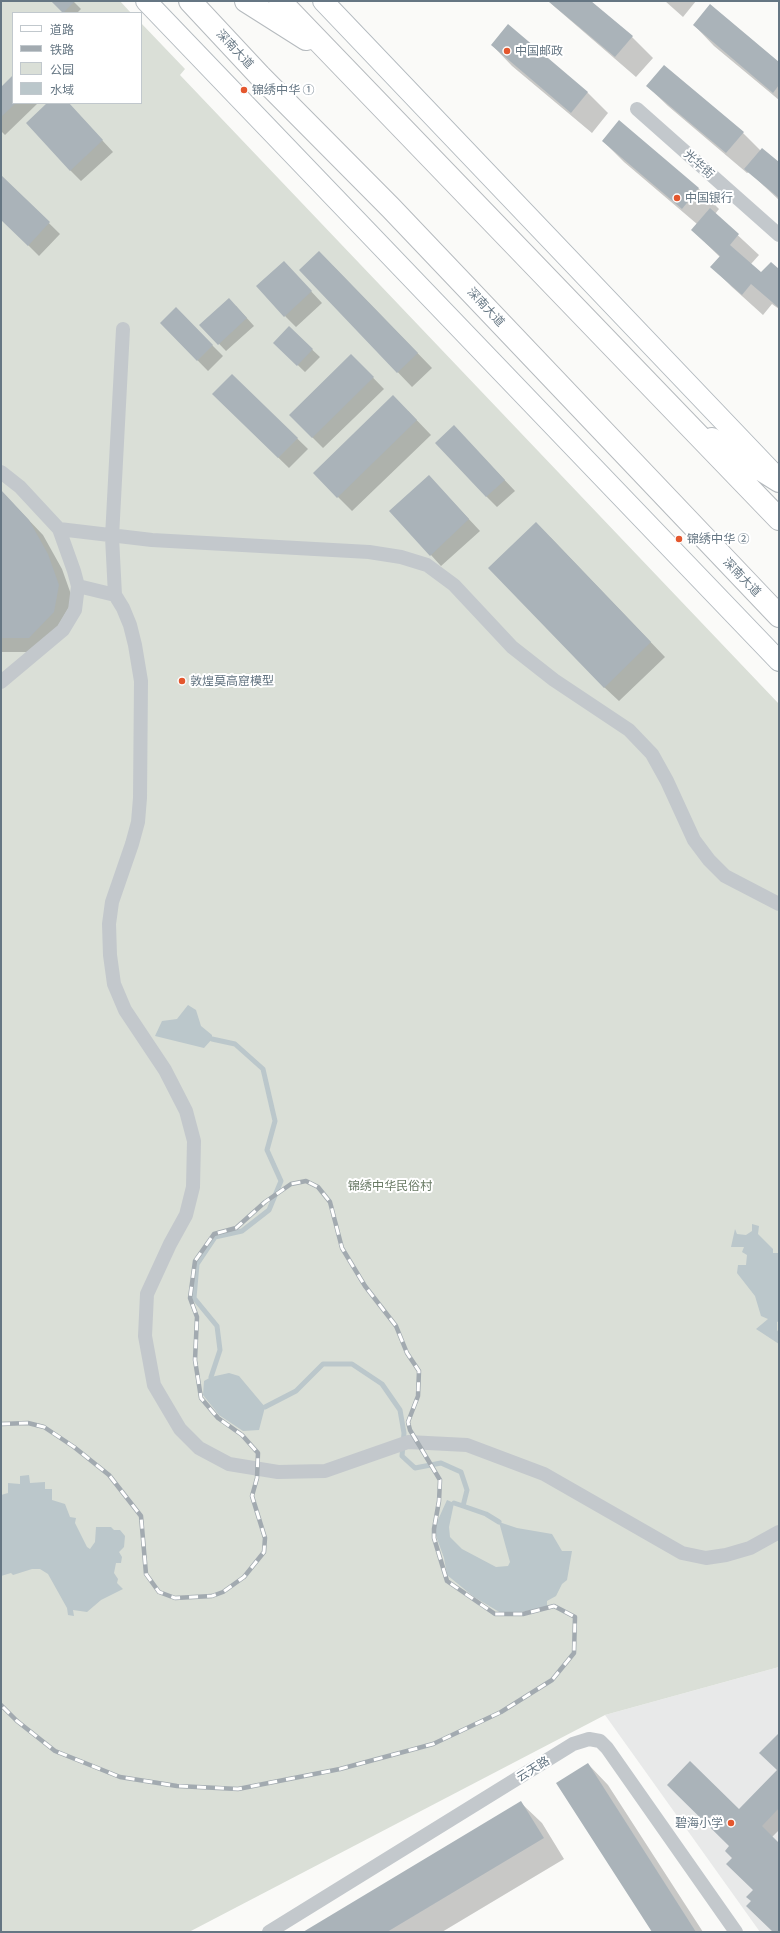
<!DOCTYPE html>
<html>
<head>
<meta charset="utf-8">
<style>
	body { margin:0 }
	#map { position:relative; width:780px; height:1933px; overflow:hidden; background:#fafaf8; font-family:Barlow,"Noto Sans SC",sans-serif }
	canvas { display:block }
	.frame { position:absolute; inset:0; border:2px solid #657683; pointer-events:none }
	.legend { position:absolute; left:12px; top:12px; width:130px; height:92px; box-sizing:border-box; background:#fff; border:1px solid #c1c8cd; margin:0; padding:5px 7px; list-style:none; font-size:12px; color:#657683 }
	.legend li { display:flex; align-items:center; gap:8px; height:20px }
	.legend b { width:20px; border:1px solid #c1c8cd }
</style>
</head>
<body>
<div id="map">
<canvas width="780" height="1933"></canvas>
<div class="frame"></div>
<ul class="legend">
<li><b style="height:5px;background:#fff"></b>道路</li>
<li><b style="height:5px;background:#a2aab0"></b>铁路</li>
<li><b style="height:11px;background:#dadfd7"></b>公园</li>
<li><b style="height:11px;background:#bbc7cb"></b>水域</li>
</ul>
</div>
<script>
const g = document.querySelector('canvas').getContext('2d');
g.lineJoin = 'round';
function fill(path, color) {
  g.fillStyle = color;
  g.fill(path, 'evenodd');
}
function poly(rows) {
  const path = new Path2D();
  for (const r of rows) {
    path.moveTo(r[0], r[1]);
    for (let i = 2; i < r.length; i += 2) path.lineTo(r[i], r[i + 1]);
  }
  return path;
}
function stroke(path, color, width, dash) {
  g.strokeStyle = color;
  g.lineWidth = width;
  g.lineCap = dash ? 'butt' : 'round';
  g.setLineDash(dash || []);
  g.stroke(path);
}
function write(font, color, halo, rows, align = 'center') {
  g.font = font + ' Barlow,"Noto Sans SC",sans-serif';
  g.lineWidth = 4;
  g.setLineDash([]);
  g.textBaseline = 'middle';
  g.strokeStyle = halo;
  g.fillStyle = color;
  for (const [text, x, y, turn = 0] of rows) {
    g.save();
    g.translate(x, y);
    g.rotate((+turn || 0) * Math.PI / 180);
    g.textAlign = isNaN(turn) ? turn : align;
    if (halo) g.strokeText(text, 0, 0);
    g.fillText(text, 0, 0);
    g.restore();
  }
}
fill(poly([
	[779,1667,779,1932,760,1932,605,1715]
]), '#e8e9e9');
fill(poly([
	[1,1,120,1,131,13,13,13,13,103,141,103,141,23,185,69,180,75,779,704,779,1667,605,1715,189,1932,1,1932]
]), '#dadfd7');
fill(poly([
	[188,1005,196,1010,201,1026,212,1035,212,1039,204,1048,155,1036,162,1021,177,1019],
	[752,1224,759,1226,758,1234,773,1249,773,1253,779,1253,779,1321,777,1322,777,1330,779,1333,779,1344,756,1329,768,1319,761,1316,755,1296,737,1273,738,1265,746,1265,747,1255,742,1252,744,1247,731,1247,735,1229,737,1234,746,1235,752,1231],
	[229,1373,239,1376,265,1407,259,1430,243,1431,219,1415,203,1395,204,1381,211,1377],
	[29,1475,30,1483,45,1482,45,1489,52,1489,52,1500,65,1504,70,1517,76,1518,75,1523,87,1547,90,1549,95,1542,96,1527,111,1527,114,1530,120,1530,125,1536,124,1547,119,1552,122,1557,121,1563,116,1563,114,1573,118,1579,117,1583,123,1589,101,1600,87,1612,73,1610,74,1616,68,1615,67,1608,48,1574,40,1569,32,1569,13,1575,11,1573,1,1576,1,1495,8,1493,8,1483,20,1484,20,1476],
	[447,1500,454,1503,449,1527,450,1537,462,1549,496,1567,508,1566,510,1562,499,1522,517,1528,552,1534,562,1551,572,1551,567,1580,562,1584,556,1596,547,1601,547,1607,521,1612,501,1613,474,1597,447,1575,444,1558,435,1533,437,1522]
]), '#bbc7cb');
fill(poly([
	[52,1,73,1,81,9,77,13,64,13],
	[548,1,589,1,632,37,653,58,636,77],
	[665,1,696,1,683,17],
	[694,25,779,63,779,100,714,46],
	[509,26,588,93,608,113,592,133,512,66,492,45],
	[664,66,743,133,761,151,779,164,779,200,749,172,747,173,668,106,647,86],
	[13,76,13,103,38,103,5,135,1,131,1,88],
	[49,103,68,103,113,152,81,181,70,170],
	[619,122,699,189,719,209,715,214,759,255,751,264,761,274,779,271,779,309,772,304,763,315,732,287,712,267,720,257,692,230,697,224,624,162,603,141],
	[1,176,60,234,39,256,1,218],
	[333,266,432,368,412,387,300,270],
	[294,273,322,303,296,327,285,316],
	[236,306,254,326,226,351,201,325],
	[176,309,223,356,208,371,161,323],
	[289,328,320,357,305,372,275,343],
	[351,355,384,389,323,448,290,415],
	[232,375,308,449,289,468,213,394],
	[408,411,431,435,352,511,314,473],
	[464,437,515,491,497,507,486,496],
	[439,487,480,531,441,566,431,555],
	[1,491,43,535,62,569,73,600,43,652,1,652],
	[550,537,665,657,619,701,604,687],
	[779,1735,779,1830,772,1837,779,1844,779,1932,774,1932,752,1901,754,1890,733,1858,731,1847,739,1811,778,1770],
	[588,1764,608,1785,703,1932,653,1932],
	[521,1803,542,1823,564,1859,442,1932,305,1932]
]), '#0003');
stroke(poly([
	[211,1377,220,1350,217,1326,194,1298,197,1264,215,1237,242,1231,269,1210,281,1181,267,1150,275,1121,263,1069,235,1044,212,1039],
	[265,1407,296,1391,323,1364,352,1364,382,1384,400,1410,404,1433,402,1456,415,1468,441,1463,461,1472,467,1490,463,1506,454,1503],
	[463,1506,486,1514,499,1522]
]), '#bbc7cb', 5);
fill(poly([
	[51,1,75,1,63,13],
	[548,1,591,1,633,36,615,57],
	[710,4,779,62,779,85,773,93,693,25],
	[508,24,588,92,571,113,491,45],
	[664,65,744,132,726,153,646,86],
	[13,75,13,103,16,103,1,117,1,87],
	[47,103,69,103,103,140,70,171,26,123],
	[619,120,699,188,682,209,602,141],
	[762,148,779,162,779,198,744,169],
	[1,175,50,222,28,246,1,220],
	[710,208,739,234,730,245,761,272,771,262,779,269,779,308,751,284,742,295,710,267,720,256,691,230],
	[319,251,418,353,397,373,299,270],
	[284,261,312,291,284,317,256,286],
	[229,298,247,318,218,345,199,325],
	[176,307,213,345,197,361,160,323],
	[289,326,313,349,297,366,273,343],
	[351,354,374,377,312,438,289,415],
	[232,374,298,438,278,458,212,394],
	[393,395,417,420,337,498,313,473],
	[454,425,505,480,486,497,435,443],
	[429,475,469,519,430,556,389,511],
	[1,490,29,520,48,554,59,585,54,612,29,638,1,638],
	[536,522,651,642,604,688,488,568],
	[779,1733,779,1808,762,1826,779,1843,779,1932,773,1932,746,1906,751,1901,746,1897,753,1890,726,1864,732,1858,725,1851,729,1846,667,1785,690,1761,739,1809,777,1770,759,1753],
	[588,1763,696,1932,652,1932,556,1783],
	[521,1801,544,1838,387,1932,303,1932]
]), '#aab3b9');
const secondary = poly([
	[146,1,779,661],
	[323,1,773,473]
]);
const primary = poly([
	[190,1,260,76,391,208,779,616],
	[246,1,306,39],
	[280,1,779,519],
	[712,439,779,481]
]);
stroke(secondary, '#b3babf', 22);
stroke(primary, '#b5babe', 24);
stroke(poly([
	[637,109,779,235],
	[1,472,20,487,59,529,74,571,78,586,75,610,63,630,1,682],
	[59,529,152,540,369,552,401,557,427,565,454,585,512,647,554,680,629,730,652,754,667,781,694,840,709,860,725,876,779,904],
	[78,586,115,595,123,608,130,625,135,645,141,681,140,798,138,822,132,844,112,902,109,924,110,955,114,984,125,1010,165,1070,186,1111,194,1141,193,1187,186,1215,170,1244,147,1294,145,1336,154,1385,180,1429,199,1448,229,1464,278,1472,325,1471,408,1442,467,1445,544,1474,682,1553,706,1558,726,1555,750,1548,779,1532],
	[115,595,112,537,123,329],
	[269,1932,573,1744,589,1739,600,1741,607,1748,736,1932]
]), '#c3c8cc', 14);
stroke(secondary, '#fff', 20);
stroke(primary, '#fff', 22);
const rail = poly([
	[1,1424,28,1423,44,1427,74,1447,109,1475,141,1516,146,1574,159,1592,175,1598,212,1596,223,1592,244,1577,264,1552,265,1538,252,1496,257,1478,258,1453,242,1435,218,1418,201,1398,195,1360,197,1317,190,1298,195,1261,214,1234,236,1228,265,1202,291,1184,306,1181,318,1187,330,1202,342,1248,365,1286,396,1326,407,1353,419,1371,418,1396,408,1422,410,1430,440,1480,439,1501,434,1529,434,1538,447,1581,495,1614,523,1614,554,1606,575,1617,574,1653,552,1680,501,1712,433,1744,340,1769,238,1789,177,1786,120,1777,55,1751,17,1721,1,1705]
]);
stroke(rail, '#a2aab0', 4.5);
stroke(rail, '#fff', 3, [9]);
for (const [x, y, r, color] of [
	[507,51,4,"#e4572e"],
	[244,90,4,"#e4572e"],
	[677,198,4,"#e4572e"],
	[679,539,4,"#e4572e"],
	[182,681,4,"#e4572e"],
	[731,1823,4,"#e4572e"]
]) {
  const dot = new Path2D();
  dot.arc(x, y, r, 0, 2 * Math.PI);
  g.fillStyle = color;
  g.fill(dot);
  stroke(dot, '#fff', 1.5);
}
write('12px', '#657683', '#fff', [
	["深南大道",235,49,47],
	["光华街",699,164,42],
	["深南大道",486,307,47],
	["深南大道",742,577,46],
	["云天路",533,1769,-32]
]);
write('12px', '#657683', '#fff', [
	["中国邮政",515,51],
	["锦绣中华 ①",252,90],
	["中国银行",685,198],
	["锦绣中华 ②",687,539],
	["敦煌莫高窟模型",190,681],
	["碧海小学",723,1823,"right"]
], 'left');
write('12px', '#687a64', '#fff', [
	["锦绣中华民俗村",390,1186]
]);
</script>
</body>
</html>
